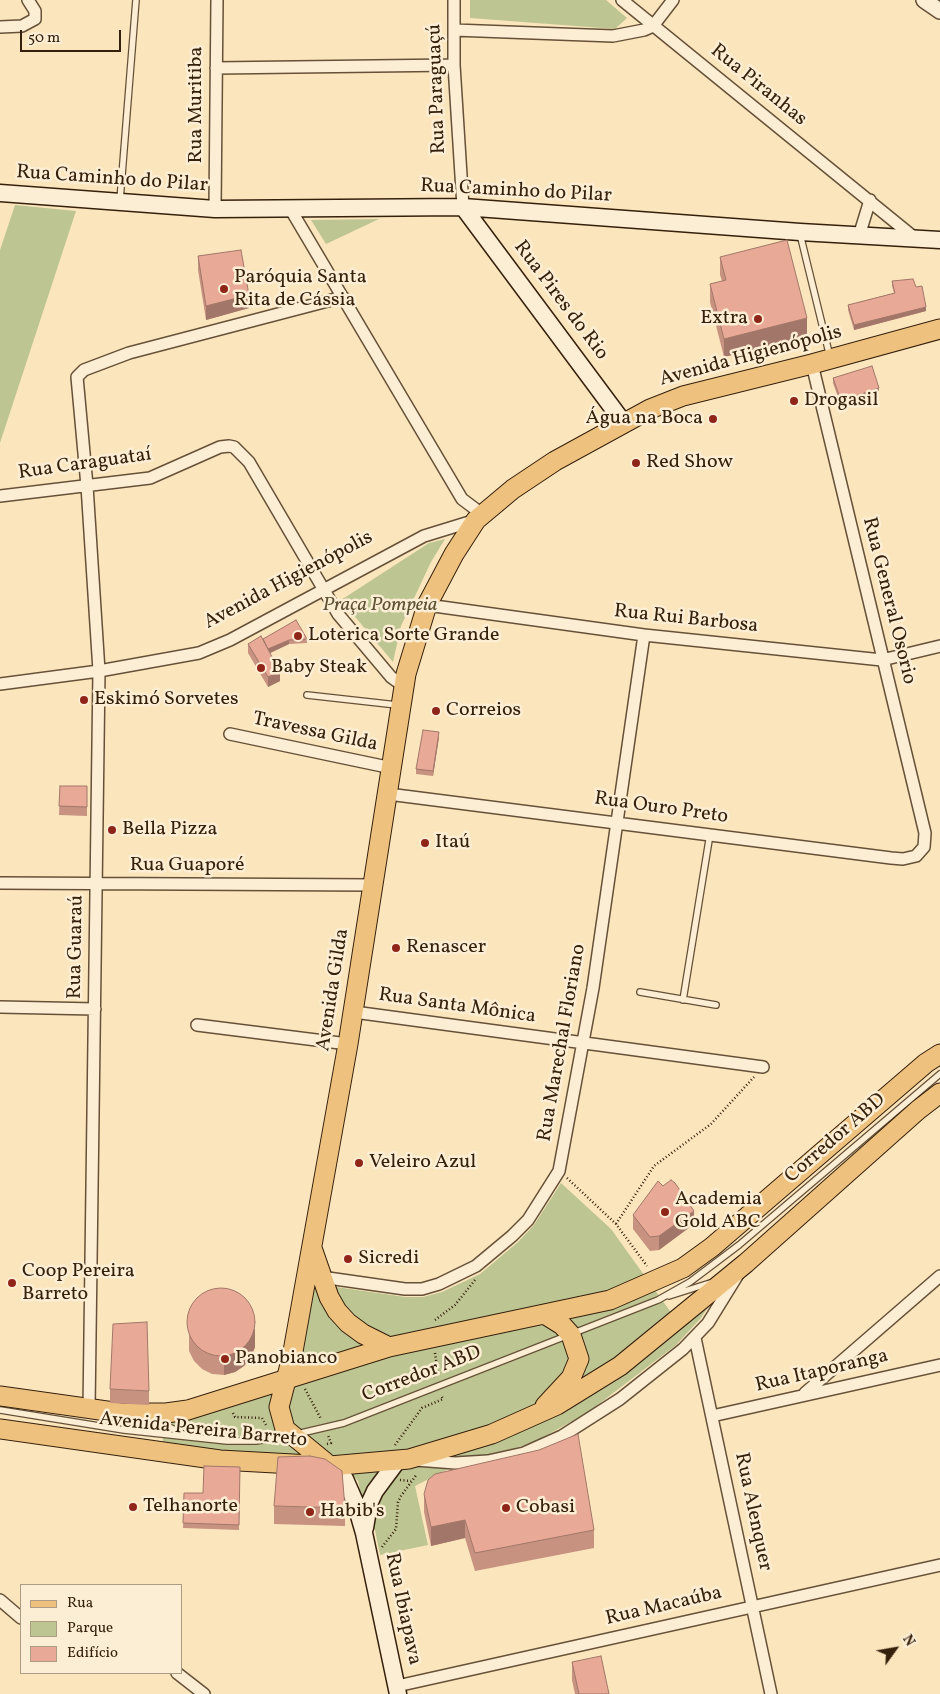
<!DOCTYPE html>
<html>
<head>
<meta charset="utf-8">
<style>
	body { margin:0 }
	#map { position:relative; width:940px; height:1694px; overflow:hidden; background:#fbe5bd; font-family:Vollkorn,serif }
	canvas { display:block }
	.legend { position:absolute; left:20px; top:1584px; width:162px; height:90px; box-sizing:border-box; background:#fceed4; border:1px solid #ac9c84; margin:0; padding:6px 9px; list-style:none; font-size:15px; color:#35200c }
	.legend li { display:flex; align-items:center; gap:10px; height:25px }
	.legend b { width:25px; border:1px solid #ac9c84 }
	.north { position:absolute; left:870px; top:1624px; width:50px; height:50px; -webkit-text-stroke:4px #fceed4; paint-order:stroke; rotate:58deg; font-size:14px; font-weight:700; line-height:20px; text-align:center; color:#35200c }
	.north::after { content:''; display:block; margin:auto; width:18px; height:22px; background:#35200c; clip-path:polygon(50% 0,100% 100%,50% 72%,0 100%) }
	.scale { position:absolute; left:20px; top:30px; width:101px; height:22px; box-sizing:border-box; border:2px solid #35200c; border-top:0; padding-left:6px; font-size:15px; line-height:18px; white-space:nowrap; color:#35200c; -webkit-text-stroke:4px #fceed4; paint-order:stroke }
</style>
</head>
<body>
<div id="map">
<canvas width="940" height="1694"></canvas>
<ul class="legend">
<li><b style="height:6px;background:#eec27e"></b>Rua</li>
<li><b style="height:14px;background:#bdc592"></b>Parque</li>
<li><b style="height:14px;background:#e8aa96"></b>Edifício</li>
</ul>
<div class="north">N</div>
<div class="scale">50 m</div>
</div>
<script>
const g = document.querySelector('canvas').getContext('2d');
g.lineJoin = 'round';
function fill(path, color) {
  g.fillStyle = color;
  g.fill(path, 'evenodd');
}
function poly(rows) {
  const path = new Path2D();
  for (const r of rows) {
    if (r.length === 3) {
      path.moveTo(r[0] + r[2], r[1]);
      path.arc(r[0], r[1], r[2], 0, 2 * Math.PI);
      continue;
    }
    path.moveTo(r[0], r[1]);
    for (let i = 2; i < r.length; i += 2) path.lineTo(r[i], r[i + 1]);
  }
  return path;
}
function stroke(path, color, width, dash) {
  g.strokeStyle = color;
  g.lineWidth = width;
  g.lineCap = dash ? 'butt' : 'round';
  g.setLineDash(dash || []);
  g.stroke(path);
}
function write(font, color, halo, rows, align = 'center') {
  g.font = font + ' Vollkorn,serif';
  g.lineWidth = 5;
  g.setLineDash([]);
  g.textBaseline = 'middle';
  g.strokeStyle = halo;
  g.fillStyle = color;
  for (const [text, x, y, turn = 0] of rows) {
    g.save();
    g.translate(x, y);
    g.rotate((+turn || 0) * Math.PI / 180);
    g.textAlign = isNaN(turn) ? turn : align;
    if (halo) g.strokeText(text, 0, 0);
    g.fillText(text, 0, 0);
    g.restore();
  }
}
fill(poly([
	[470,0,606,0,627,18,615,29,470,18],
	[15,205,76,211,0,443,0,250],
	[379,219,326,244,311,220],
	[445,539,431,562,401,626,393,662,341,600,429,543],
	[561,1183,611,1229,670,1311,715,1296,701,1318,676,1345,587,1413,536,1441,513,1449,468,1459,415,1486,428,1545,380,1555,375,1530,365,1513,358,1481,349,1471,162,1445,166,1420,295,1382,313,1274,316,1284,405,1297,423,1297,442,1292,480,1274,518,1242,534,1225]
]), '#bdc592');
const service = poly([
	[120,200,136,0],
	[800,234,830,357],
	[307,695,397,705],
	[640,992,716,1005],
	[683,1000,710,834],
	[669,1296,710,1283],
	[0,1410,124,1430,227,1441,256,1441,288,1436],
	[155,1420,185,1435],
	[297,1434,344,1423,658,1300,690,1282,739,1245,940,1074]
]);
const minor = poly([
	[454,0,454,65,463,207],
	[622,0,916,239],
	[0,27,22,26,35,19,35,11,28,0],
	[454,30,613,36,644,30,653,26,673,0],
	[216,68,454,65],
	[215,209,217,0],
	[291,210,462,499,482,514],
	[859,236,870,200],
	[0,496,150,478,220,447,229,446,234,447,249,462,338,614,391,677,405,687],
	[427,605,644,635,882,660,940,646],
	[0,684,99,671,199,653,230,640,424,536,476,520],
	[230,734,392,768],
	[388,794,891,858,903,859,916,856,924,847,925,833,812,364],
	[0,883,373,885],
	[0,1007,95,1009],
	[354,1012,763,1067],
	[197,1025,348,1044],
	[321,1277,405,1289,422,1289,439,1284,476,1266,512,1236,528,1220,559,1171,593,988,644,635],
	[695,1338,771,1694],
	[805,1393,940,1276],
	[89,1409,99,671,87,486,77,377,84,370,129,353,343,297],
	[712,1416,940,1365],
	[416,1460,455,1463,488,1461,524,1453,562,1436,620,1399,683,1349,708,1323,737,1276],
	[0,1600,21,1618],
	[177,1673,204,1694],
	[397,1686,940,1565]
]);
const tertiary = poly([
	[924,0,940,11]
]);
const secondary = poly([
	[0,193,215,209,463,207,800,232,940,240],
	[463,207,623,422],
	[330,1466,345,1479,355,1502,364,1533,398,1694],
	[365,1528,369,1504,375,1491,398,1460]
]);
const primary = poly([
	[312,1248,329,1297,337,1311,348,1323,363,1334,389,1347],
	[0,1396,121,1413,166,1413,188,1410,389,1347,610,1300,683,1268,712,1247,926,1063,940,1054],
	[545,1406,571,1378,579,1359,571,1335,562,1325,546,1315],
	[0,1429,220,1460,330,1466,409,1459,492,1434,557,1405,620,1366,746,1263,918,1110,940,1093],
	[330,1466,285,1429,279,1407,292,1357,348,1044,406,674,427,605,454,554,476,520,513,489,555,461,650,409,683,396,812,364,940,329]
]);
stroke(service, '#665138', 8);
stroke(minor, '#665138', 14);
stroke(tertiary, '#665138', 18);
stroke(secondary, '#35200c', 19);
stroke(primary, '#35200c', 21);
stroke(poly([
	[567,1178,616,1224,647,1266],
	[616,1224,654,1166,711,1124,754,1077],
	[435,1320,455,1305,475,1280],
	[435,1353,438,1373,433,1374,435,1378],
	[305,1389,321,1419],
	[233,1413,235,1417,262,1418,266,1425],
	[327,1444,331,1443,328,1435],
	[395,1445,422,1408,443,1399,441,1395],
	[400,1480,411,1481],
	[382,1547,396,1529,398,1502,401,1496,417,1474]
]), '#35200c', 2.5, [1, 2.5]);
stroke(service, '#fceed4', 5.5);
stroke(minor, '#fceed4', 11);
stroke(tertiary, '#fceed4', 15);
stroke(secondary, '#fceed4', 16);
stroke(primary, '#eec27e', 19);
fill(poly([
	[198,256,249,308,206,320,198,270],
	[720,257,807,336,724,357,710,302,710,284,722,281,720,275],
	[892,281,916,287,926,311,854,330,848,310,848,305,894,293,892,286],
	[833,378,879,393,841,405,833,383],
	[263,639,307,639,307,643,289,644,270,653,280,681,268,687,248,653,248,644],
	[439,737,433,776,416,774,416,769],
	[60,786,87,786,87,816,59,815],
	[633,1215,694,1224,659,1250,650,1251,633,1229],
	[189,1310,255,1347,251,1357,244,1366,235,1372,224,1375,212,1374,202,1369,194,1361,189,1351],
	[110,1389,149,1391,149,1405,110,1403],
	[240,1467,239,1530,183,1528,184,1493,203,1493],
	[424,1494,594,1530,594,1548,475,1571,465,1538,431,1546,424,1512],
	[274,1506,345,1508,345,1526,274,1524],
	[572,1662,609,1694,575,1694,572,1680]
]), '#c89281');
fill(poly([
	[249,295,249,308,206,320,206,306],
	[926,307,926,311,854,330,854,325],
	[807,318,807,336,724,357,724,339],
	[879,388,879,393,841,405,841,401],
	[289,640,289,644,266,655,266,650],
	[280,672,280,681,268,687,268,677],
	[439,732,439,737,433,776,433,771],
	[694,1211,694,1224,659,1250,659,1236],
	[255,1328,255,1347,251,1357,244,1366,235,1372,224,1375,224,1356],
	[465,1520,465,1538,431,1546,431,1527]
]), '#a27769');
const building = poly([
	[787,240,807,318,724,339,710,284,726,280,720,257,787,240],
	[241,250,249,295,206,306,198,256,241,250],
	[913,279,916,287,922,286,926,307,854,325,848,305,895,293,892,281,913,279],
	[872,366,879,388,841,401,833,378,872,366],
	[296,620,307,639,289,640,268,649,263,639,296,620],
	[261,636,280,672,268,677,248,644,261,636],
	[423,730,439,732,433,771,416,769,423,730],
	[60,786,87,786,87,807,59,806,60,786],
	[671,1180,675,1183,694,1211,659,1236,650,1237,633,1215,658,1181,663,1186,671,1180],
	[221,1322,34],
	[147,1322,149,1391,110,1389,113,1324,147,1322],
	[578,1434,594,1530,475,1553,465,1520,431,1527,424,1494,428,1480,435,1474,539,1450,578,1434],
	[310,1456,325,1459,342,1471,345,1508,274,1506,278,1457,310,1456],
	[204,1466,240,1467,239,1525,183,1523,184,1493,203,1493,204,1466],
	[601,1656,609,1694,579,1694,572,1662,601,1656]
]);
fill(building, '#e8aa96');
stroke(building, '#a27769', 1);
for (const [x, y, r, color] of [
	[224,289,5,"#8f2418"],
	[758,319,5,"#8f2418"],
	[794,401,5,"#8f2418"],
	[713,419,5,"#8f2418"],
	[636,463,5,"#8f2418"],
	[298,636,5,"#8f2418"],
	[261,668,5,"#8f2418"],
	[84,700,5,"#8f2418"],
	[436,711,5,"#8f2418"],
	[112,830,5,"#8f2418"],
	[425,843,5,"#8f2418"],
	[396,948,5,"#8f2418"],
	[359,1163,5,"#8f2418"],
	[665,1212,5,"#8f2418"],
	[348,1259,5,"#8f2418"],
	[12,1283,5,"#8f2418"],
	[225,1359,5,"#8f2418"],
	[133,1507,5,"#8f2418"],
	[506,1508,5,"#8f2418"],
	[310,1512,5,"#8f2418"]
]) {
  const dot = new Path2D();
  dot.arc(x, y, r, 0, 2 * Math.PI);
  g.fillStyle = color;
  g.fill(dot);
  stroke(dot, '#fceed4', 2);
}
write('20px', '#35200c', '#fceed4', [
	["Rua Piranhas",758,86,39],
	["Rua Paraguaçú",438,89,-92],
	["Rua Muritiba",197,105,-90],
	["Rua Caminho do Pilar",112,180,4],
	["Rua Caminho do Pilar",516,192,3],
	["Rua Pires do Rio",560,301,53],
	["Avenida Higienópolis",751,357,-15],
	["Rua Caraguataí",85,465,-8],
	["Avenida Higienópolis",289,581,-28],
	["Rua General Osorio",888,601,76],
	["Rua Rui Barbosa",686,620,6],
	["Travessa Gilda",315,733,12],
	["Rua Ouro Preto",661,809,8],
	["Rua Guaporé",187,866],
	["Rua Guaraú",77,947,-89],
	["Avenida Gilda",334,990,-81],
	["Rua Santa Mônica",457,1007,8],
	["Rua Marechal Floriano",563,1043,-80],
	["Corredor ABD",836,1139,-41],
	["Rua Itaporanga",822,1372,-13],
	["Corredor ABD",422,1375,-21],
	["Avenida Pereira Barreto",203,1431,6],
	["Rua Alenquer",752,1512,78],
	["Rua Macaúba",664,1607,-13],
	["Rua Ibiapava",402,1609,78]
]);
write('20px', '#35200c', '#fceed4', [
	["Paróquia Santa",234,278],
	["Rita de Cássia",234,301],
	["Extra",748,319,"right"],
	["Drogasil",804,401],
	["Água na Boca",703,419,"right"],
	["Red Show",646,463],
	["Loterica Sorte Grande",308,636],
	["Baby Steak",271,668],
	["Eskimó Sorvetes",94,700],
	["Correios",446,711],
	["Bella Pizza",122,830],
	["Itaú",435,843],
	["Renascer",406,948],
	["Veleiro Azul",369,1163],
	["Academia",675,1200],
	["Gold ABC",675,1223],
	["Sicredi",358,1259],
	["Coop Pereira",22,1272],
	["Barreto",22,1295],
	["Panobianco",235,1359],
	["Telhanorte",143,1507],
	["Cobasi",516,1508],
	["Habib's",320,1512]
], 'left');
write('italic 20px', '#5e5234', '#fceed4', [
	["Praça Pompeia",380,606]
]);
</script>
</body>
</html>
